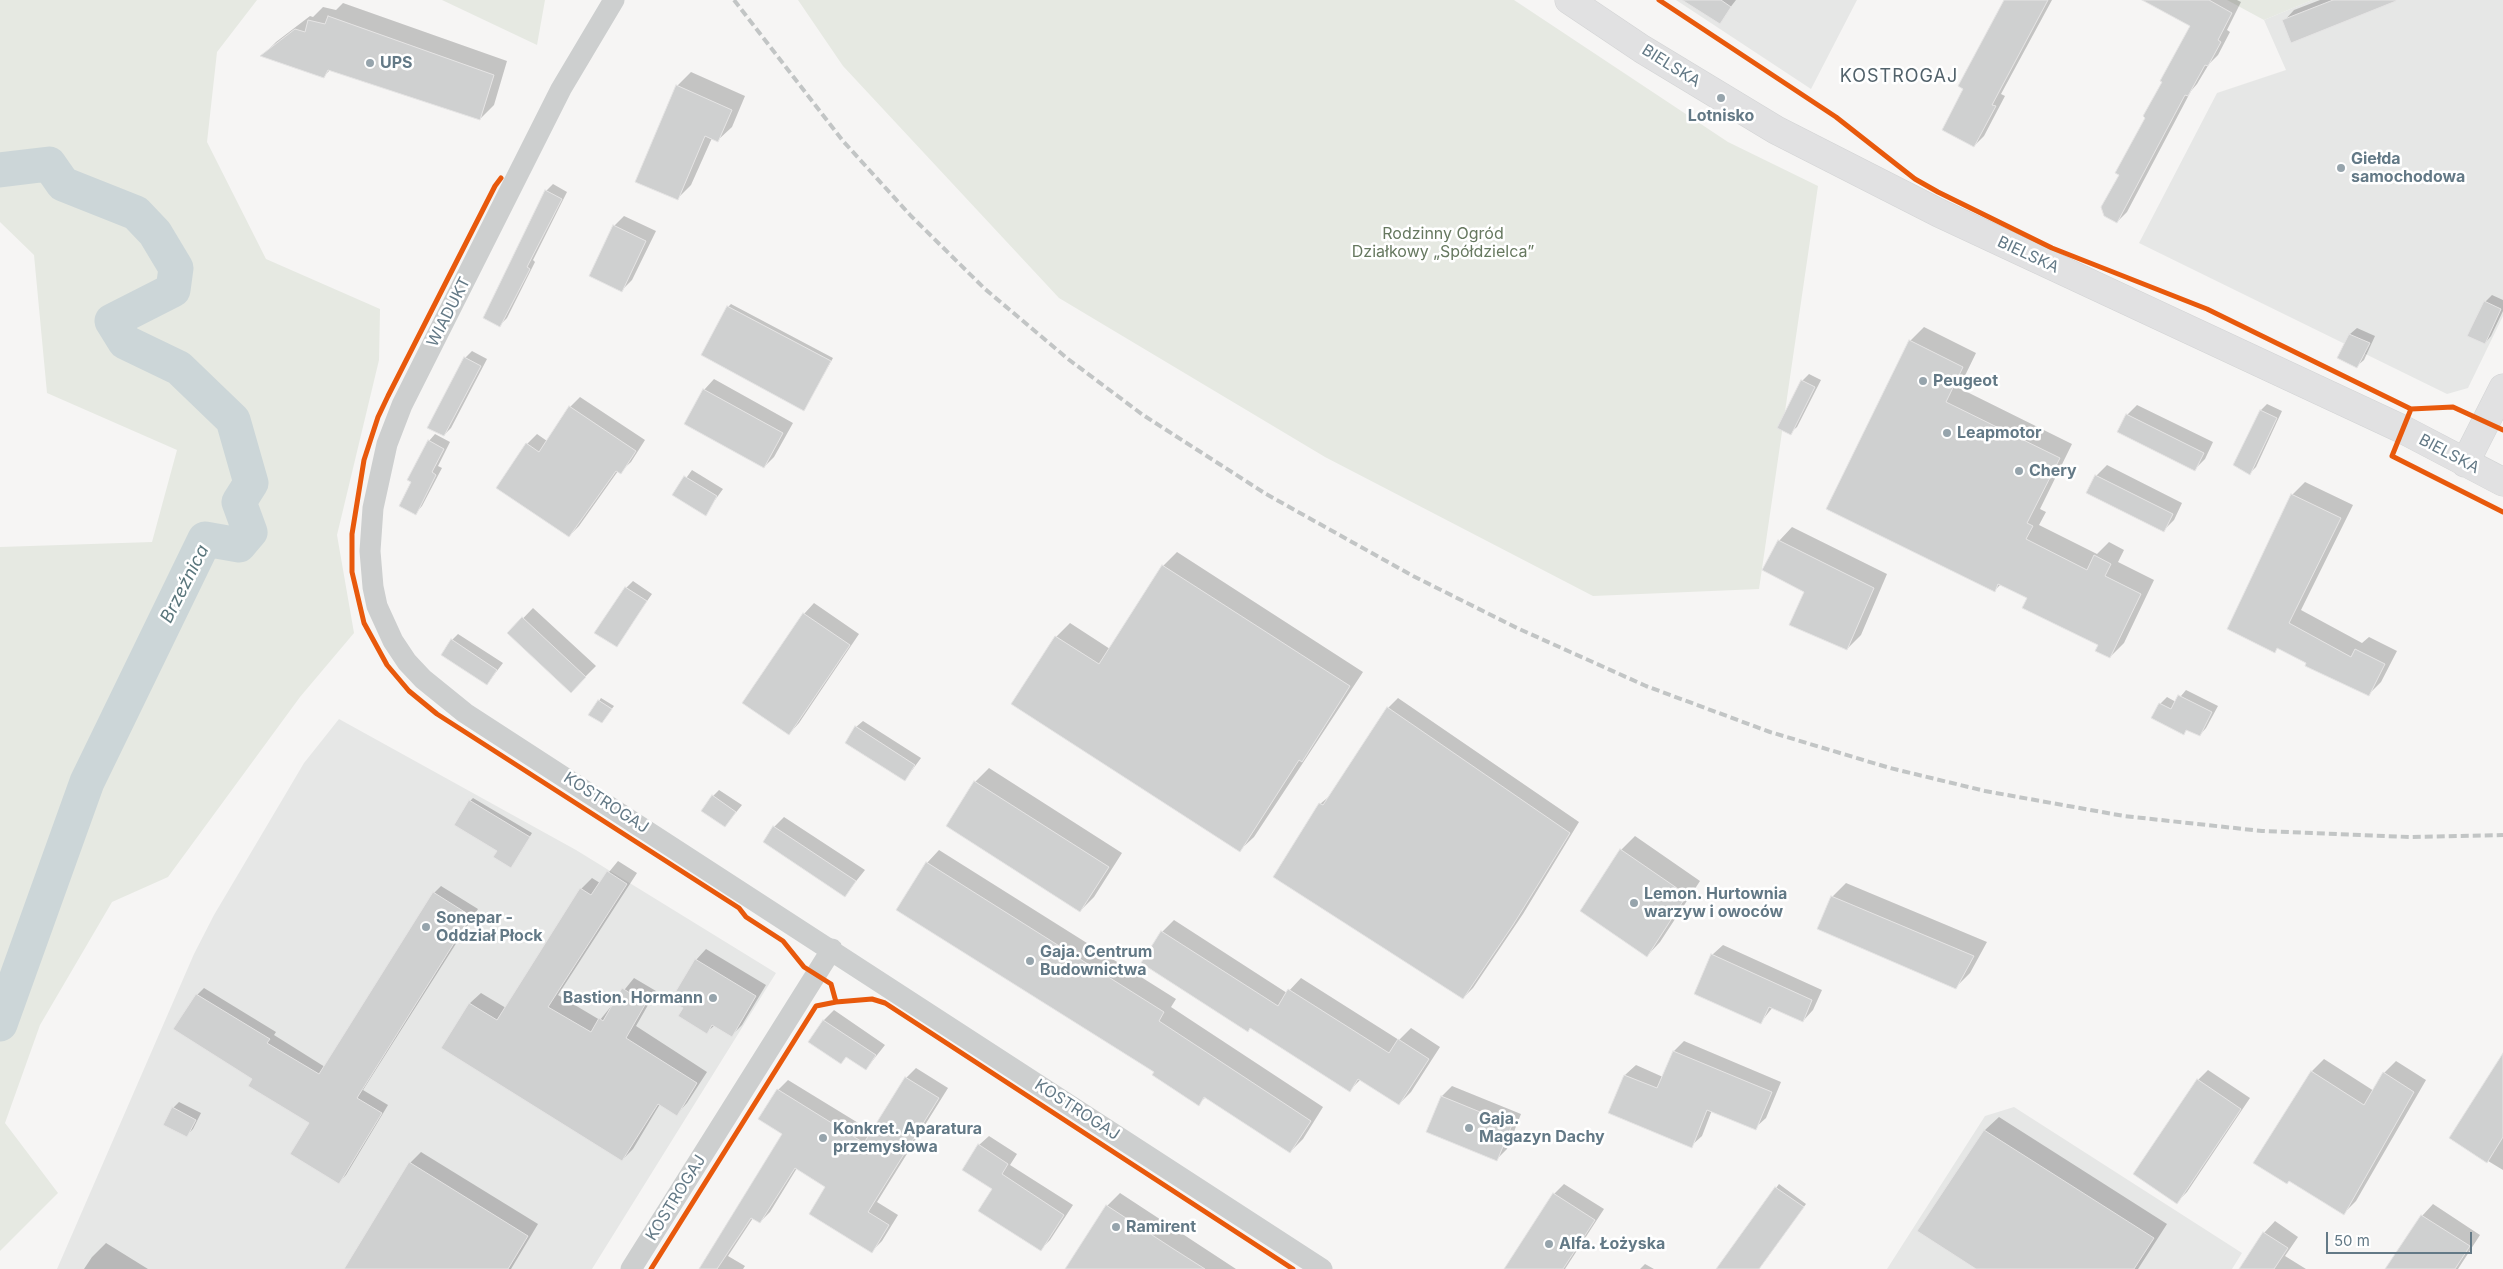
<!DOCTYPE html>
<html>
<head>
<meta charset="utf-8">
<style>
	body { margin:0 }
	#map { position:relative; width:2503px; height:1269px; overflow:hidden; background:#f6f5f4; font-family:Inter,sans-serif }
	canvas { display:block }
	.scale { position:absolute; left:2326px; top:1232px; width:146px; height:22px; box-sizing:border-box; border:2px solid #637986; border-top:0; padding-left:6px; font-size:15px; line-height:18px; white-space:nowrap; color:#637986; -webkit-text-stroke:4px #fff; paint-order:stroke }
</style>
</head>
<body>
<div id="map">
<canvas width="2503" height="1269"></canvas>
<div class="scale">50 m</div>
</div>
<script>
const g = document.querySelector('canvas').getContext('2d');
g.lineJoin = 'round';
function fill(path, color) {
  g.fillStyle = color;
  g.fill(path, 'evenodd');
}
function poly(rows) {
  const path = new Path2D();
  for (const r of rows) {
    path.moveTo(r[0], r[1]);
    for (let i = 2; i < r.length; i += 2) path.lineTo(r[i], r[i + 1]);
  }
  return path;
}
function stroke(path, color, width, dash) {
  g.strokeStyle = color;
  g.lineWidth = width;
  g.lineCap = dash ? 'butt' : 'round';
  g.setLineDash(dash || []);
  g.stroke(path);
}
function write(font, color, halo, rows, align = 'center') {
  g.font = font + ' Inter,sans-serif';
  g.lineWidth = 5;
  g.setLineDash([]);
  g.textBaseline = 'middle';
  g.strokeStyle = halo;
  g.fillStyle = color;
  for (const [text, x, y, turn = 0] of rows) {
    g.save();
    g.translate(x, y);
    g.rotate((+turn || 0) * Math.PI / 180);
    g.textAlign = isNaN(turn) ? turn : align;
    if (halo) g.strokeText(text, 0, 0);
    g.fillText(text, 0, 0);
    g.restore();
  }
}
fill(poly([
	[1676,0,1857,0,1811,89],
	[2312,0,2503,0,2503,316,2468,388,2447,394,2139,243,2217,93,2286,70,2264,20],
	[339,719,576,850,776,973,592,1269,57,1269,194,954,214,915,304,763],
	[2014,1107,2242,1253,2232,1269,1887,1269,1985,1116]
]), '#e6e7e6');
fill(poly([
	[0,0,257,0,217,52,207,142,266,259,380,309,379,360,337,535,354,633,300,697,168,877,112,902,40,1025,5,1123,58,1193,0,1251,0,547,152,542,177,450,47,393,34,255,0,222],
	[442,0,545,0,537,45],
	[798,0,1514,0,1728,142,1818,186,1759,589,1593,596,1325,457,1059,298,843,66],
	[2227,0,2312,0,2264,20]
]), '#e6e9e2');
fill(poly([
	[1687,0,1736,0,1719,22],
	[2005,0,2052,0,2001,94,2005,96,1984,136,1974,146,1965,89],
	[2145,0,2237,0,2241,2,2227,30,2230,32,2218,55,2209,64,2197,84,2191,91,2127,212,2117,222,2121,175,2192,25],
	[2320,0,2394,0,2284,21,2294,10],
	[343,3,507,61,494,105,480,119,331,69,324,76,263,55,276,42,310,16,313,17,323,7,336,10],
	[691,72,745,96,732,127,718,140,712,138,691,185,677,199,677,86],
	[553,184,567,192,533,260,535,262,507,318,500,325,546,191],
	[624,216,656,231,632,280,622,290,614,226],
	[2492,295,2503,300,2503,311,2491,336,2485,343,2485,302],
	[731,304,833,358,804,410,728,307],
	[1924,327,1976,353,1959,388,2072,444,2040,509,2046,512,2039,525,2097,554,2109,542,2124,550,2118,562,2154,580,2124,643,2110,657,2099,644,2029,597,2001,584,1995,590,1910,341],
	[2357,328,2375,336,2364,360,2357,366,2339,357,2350,334],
	[472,351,487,359,451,428,444,435,465,358],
	[1809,374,1821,380,1797,427,1790,433,1802,381],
	[714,379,793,423,774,457,764,467,685,423,704,390],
	[580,397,645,440,631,462,620,472,618,471,579,526,569,536,527,444,537,434,547,441,570,407],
	[2267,404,2282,411,2256,467,2250,473,2235,465,2261,410],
	[2137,405,2213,442,2205,459,2194,470,2127,415],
	[435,434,450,442,438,466,442,468,422,506,416,513,413,482,429,441],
	[2107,465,2182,503,2174,520,2164,530,2088,493,2096,476],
	[692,470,723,489,705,514,674,495],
	[2305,482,2353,505,2301,610,2362,643,2369,637,2397,651,2381,682,2369,694,2278,648,2275,651,2292,495],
	[1792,527,1887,574,1861,635,1847,649,1806,591,1779,541],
	[1177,552,1363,672,1254,837,1240,850,1013,704,1056,637,1070,623,1110,649,1163,566],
	[633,581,652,594,616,645,626,588],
	[814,603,859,634,799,723,789,734,744,703,804,614],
	[533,608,596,666,581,681,509,633],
	[458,634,503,663,487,684,452,640],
	[2186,690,2218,706,2206,728,2200,735,2188,729,2184,733,2160,704,2167,697,2176,702],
	[601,698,614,706,602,722,599,701],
	[1398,698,1579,822,1523,914,1473,988,1463,998,1275,877,1320,804,1332,794,1388,708],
	[863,721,921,758,905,780,856,727],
	[989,768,1122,853,1094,897,1080,911,975,782],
	[719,790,742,805,725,826,713,796],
	[473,798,532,833,513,864,498,850,470,801],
	[784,817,865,870,845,895,774,827],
	[1635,836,1700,881,1660,942,1647,956,1621,850],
	[939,850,1176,999,1171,1007,1323,1107,1303,1139,1290,1152,1206,1097,1198,1104,1156,1071,927,863],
	[618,861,637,873,558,995,600,1020,634,978,656,991,636,1026,707,1072,687,1103,677,1114,660,1104,633,1149,622,1160,443,1048,470,1003,481,993,506,1008,581,889,592,878,600,883],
	[1846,883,1987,942,1970,973,1956,987,1832,897],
	[441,886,478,909,363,1090,388,1105,346,1175,339,1182,311,1122,254,1078,197,995,204,988,276,1032,274,1035,325,1067,434,893],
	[1174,920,1287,993,1301,978,1399,1040,1411,1028,1440,1047,1411,1092,1399,1104,1361,1079,1350,1090,1162,932],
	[1723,945,1822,990,1813,1010,1803,1021,1773,1007,1760,1023,1712,955],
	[706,949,766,985,742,1025,732,1035,715,1025,707,1032,684,1008,672,1000,696,960],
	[834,1010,885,1045,866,1069,847,1056,841,1063,810,1041,824,1020],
	[1684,1041,1781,1082,1766,1118,1755,1128,1712,1110,1702,1136,1691,1146,1610,1112,1625,1075,1636,1065,1663,1077,1674,1051],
	[2503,1055,2503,1170,2450,1138],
	[2324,1059,2374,1091,2384,1073,2396,1061,2426,1080,2356,1201,2344,1213,2312,1071],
	[916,1068,948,1088,877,1202,898,1215,882,1241,872,1251,827,1186,797,1168,770,1212,760,1222,753,1218,728,1256,745,1266,743,1269,699,1269,783,1133,760,1119,778,1090,788,1080,873,1132,906,1078],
	[2208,1070,2250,1098,2187,1192,2177,1202,2198,1080],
	[1452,1086,1521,1114,1507,1149,1496,1160,1442,1096],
	[179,1102,201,1113,193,1129,186,1136,173,1108],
	[1999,1117,2167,1224,2138,1269,1978,1269,1942,1199,1985,1130],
	[989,1136,1017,1154,1010,1165,1073,1205,1050,1240,1041,1249,994,1189,979,1145],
	[421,1152,538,1224,511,1269,346,1269,410,1163],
	[1564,1184,1604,1209,1565,1269,1506,1269,1554,1194],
	[1779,1184,1806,1204,1759,1269,1717,1269],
	[1120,1193,1236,1269,1066,1269,1107,1206],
	[2433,1204,2480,1235,2458,1269,2386,1269,2422,1216],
	[2275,1221,2298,1237,2285,1256,2306,1269,2240,1269,2264,1233],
	[106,1243,148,1269,84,1269,92,1257],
	[1645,1264,1654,1269,1640,1269]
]), '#0003');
stroke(poly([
	[0,170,49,164,63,184,136,213,155,233,176,268,173,290,112,321,125,342,179,368,233,420,251,483,239,502,250,532,239,545,205,539,87,782,0,1024]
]), '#ccd6d8', 35);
const building = poly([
	[1682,0,1721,0,1731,7,1720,24,1682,0],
	[2004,0,2048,0,1992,105,1996,106,1974,147,1942,130,1963,89,1958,86,2004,0],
	[2142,0,2209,0,2232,13,2218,40,2221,42,2208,66,2205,65,2188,96,2185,95,2117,223,2104,216,2101,207,2119,175,2115,173,2145,118,2143,116,2162,82,2160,81,2190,26,2142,0],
	[2333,0,2396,0,2396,1,2291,43,2282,20,2333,0],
	[328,16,494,75,480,120,328,70,324,78,260,56,295,29,305,32,308,20,325,24,328,16],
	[676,85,732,110,718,142,705,136,678,200,635,182,676,85],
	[545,190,562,199,527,267,530,269,500,327,483,318,545,190],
	[613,225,646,241,622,292,589,276,613,225],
	[2484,301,2501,309,2485,344,2467,336,2484,301],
	[727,306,831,361,804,411,701,355,727,306],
	[2349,334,2370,343,2357,368,2337,358,2349,334],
	[1909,340,1963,367,1946,402,2060,458,2027,523,2033,526,2026,539,2087,570,2094,555,2111,564,2105,576,2141,594,2110,658,2095,651,2098,645,2022,608,2027,598,1998,584,1995,592,1826,509,1909,340],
	[464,357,481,366,444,436,427,428,464,357],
	[1801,380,1815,387,1791,435,1777,428,1801,380],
	[703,389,783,433,764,468,684,424,703,389],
	[569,406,636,451,621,474,616,471,569,537,496,488,526,443,539,452,569,406],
	[2260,410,2277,418,2250,475,2233,465,2260,410],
	[2126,414,2204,453,2195,471,2117,432,2126,414],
	[428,440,444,449,432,472,436,475,416,515,399,506,411,482,407,480,428,440],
	[2095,475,2173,514,2164,532,2086,493,2095,475],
	[684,476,717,496,706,516,672,495,684,476],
	[2291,494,2341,518,2289,623,2351,657,2355,649,2385,664,2369,696,2305,666,2306,663,2277,648,2275,653,2227,629,2291,494],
	[1778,540,1874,588,1847,650,1789,625,1804,592,1762,570,1778,540],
	[1162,565,1350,686,1302,762,1299,760,1240,852,1011,704,1055,636,1099,664,1162,565],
	[625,587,647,601,617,647,594,633,625,587],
	[803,613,850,645,789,735,742,703,803,613],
	[522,617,586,677,571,693,507,633,522,617],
	[451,639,497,670,487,685,441,655,451,639],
	[2178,695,2212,712,2200,736,2186,730,2184,735,2151,718,2159,703,2171,709,2178,695],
	[598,700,612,709,602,723,588,715,598,700],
	[1387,707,1570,833,1513,925,1463,999,1273,877,1319,803,1323,805,1387,707],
	[855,726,915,765,905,781,845,743,855,726],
	[974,781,1109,867,1080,912,946,826,974,781],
	[712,795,736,812,725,827,701,811,712,795],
	[469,800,530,837,511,868,493,857,497,851,454,825,469,800],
	[773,826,856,881,845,897,763,842,773,826],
	[1620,849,1687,895,1647,957,1580,911,1620,849],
	[926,862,1164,1012,1159,1021,1311,1121,1290,1153,1204,1097,1199,1106,1152,1075,1154,1072,896,910,926,862],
	[607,871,627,884,548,1007,591,1032,599,1018,603,1021,622,988,646,1003,626,1038,697,1083,677,1116,658,1104,622,1161,441,1048,469,1003,497,1020,580,888,591,895,607,871],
	[433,892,471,916,357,1098,382,1113,339,1184,290,1154,309,1123,248,1086,252,1079,173,1029,196,994,270,1039,267,1043,319,1074,433,892],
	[1831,896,1974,956,1956,989,1817,929,1831,896],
	[1161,931,1278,1006,1288,989,1389,1053,1398,1039,1429,1059,1399,1105,1358,1079,1350,1092,1250,1028,1248,1032,1141,963,1161,931],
	[1711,954,1812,1000,1803,1022,1769,1007,1761,1024,1694,994,1711,954],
	[695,959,756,996,732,1037,712,1025,707,1034,678,1016,683,1008,670,1001,695,959],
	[823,1020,876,1055,866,1070,846,1057,841,1064,808,1042,823,1020],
	[1673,1051,1772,1092,1756,1130,1707,1110,1692,1148,1608,1113,1624,1075,1657,1088,1673,1051],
	[2503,1053,2503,1137,2487,1163,2449,1138,2503,1053],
	[2311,1071,2364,1105,2383,1072,2414,1092,2344,1215,2289,1181,2287,1184,2253,1163,2311,1071],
	[905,1077,939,1098,868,1212,889,1225,872,1253,809,1214,825,1187,795,1168,760,1223,751,1218,717,1269,699,1269,782,1134,758,1119,777,1089,864,1143,905,1077],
	[2197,1079,2241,1109,2177,1204,2133,1174,2197,1079],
	[1441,1096,1512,1125,1497,1161,1426,1132,1441,1096],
	[172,1107,196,1120,187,1137,163,1125,172,1107],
	[1984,1130,2154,1238,2134,1269,1976,1269,1917,1231,1984,1130],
	[978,1144,1008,1164,1002,1174,1064,1215,1041,1251,978,1211,992,1189,962,1170,978,1144],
	[409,1162,528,1236,508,1269,344,1269,409,1162],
	[1775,1187,1804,1207,1759,1269,1716,1269,1775,1187],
	[1553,1193,1595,1220,1563,1269,1504,1269,1553,1193],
	[1106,1205,1172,1248,1205,1269,1065,1269,1106,1205],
	[2421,1215,2470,1246,2455,1269,2385,1269,2421,1215],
	[2263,1232,2288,1248,2274,1269,2239,1269,2263,1232]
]);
fill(building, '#cfd0d0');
stroke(building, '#e5e4e4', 1);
const secondary = poly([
	[1569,0,1642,49,1776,130,1939,213,2402,429,2503,482],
	[2465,463,2503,388]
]);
stroke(secondary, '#d2d3d4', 29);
stroke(poly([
	[614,0,561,89,402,405,387,444,373,508,370,551,373,587,377,606,393,641,407,662,423,679,465,713,1322,1269],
	[631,1269,832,949]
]), '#cdcfcf', 21);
stroke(secondary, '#e1e1e2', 28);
stroke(poly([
	[734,0,843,141,911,216,985,289,1068,359,1143,415,1266,494,1413,576,1517,628,1646,686,1770,732,1890,768,1985,791,2124,816,2262,831,2410,837,2503,835]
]), '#c2c5c5', 4, [8, 4]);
stroke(poly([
	[1659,0,1836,117,1915,179,1938,192,2052,248,2207,309,2411,409,2453,407,2503,430],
	[501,178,495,186,388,396,378,417,364,460,352,534,352,572,364,623,387,665,409,691,437,714,739,908,746,917,783,941,804,967,831,984,836,1002,872,999,885,1003,1293,1269],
	[2411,409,2392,456,2503,512],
	[651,1269,816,1006,836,1002]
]), '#e8590c', 5);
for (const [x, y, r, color] of [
	[370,63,5,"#96a4ac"],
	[1721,98,5,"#96a4ac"],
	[2341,168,5,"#96a4ac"],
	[1923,381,5,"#96a4ac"],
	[1947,433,5,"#96a4ac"],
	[2019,471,5,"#96a4ac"],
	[1634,903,5,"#96a4ac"],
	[426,927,5,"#96a4ac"],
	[1030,961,5,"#96a4ac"],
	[713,998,5,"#96a4ac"],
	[1469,1128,5,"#96a4ac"],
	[823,1138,5,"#96a4ac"],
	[1116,1227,5,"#96a4ac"],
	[1549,1244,5,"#96a4ac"]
]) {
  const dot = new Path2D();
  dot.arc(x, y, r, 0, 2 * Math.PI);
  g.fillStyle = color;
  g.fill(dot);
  stroke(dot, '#fff', 2);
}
write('bold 16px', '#637986', '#fff', [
	["UPS",380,63],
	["Lotnisko",1721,116,"center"],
	["Giełda",2351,159],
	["samochodowa",2351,177],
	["Peugeot",1933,381],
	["Leapmotor",1957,433],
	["Chery",2029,471],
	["Lemon. Hurtownia",1644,894],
	["warzyw i owoców",1644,912],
	["Sonepar -",436,918],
	["Oddział Płock",436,936],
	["Gaja. Centrum",1040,952],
	["Budownictwa",1040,970],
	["Bastion. Hormann",703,998,"right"],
	["Gaja.",1479,1119],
	["Magazyn Dachy",1479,1137],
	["Konkret. Aparatura",833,1129],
	["przemysłowa",833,1147],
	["Ramirent",1126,1227],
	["Alfa. Łożyska",1559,1244]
], 'left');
write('16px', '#637986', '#fff', [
	["BIELSKA",1671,66,32],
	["BIELSKA",2028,255,25],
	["WIADUKT",449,312,-63],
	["BIELSKA",2449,454,28],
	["KOSTROGAJ",606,803,33],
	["KOSTROGAJ",1077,1110,33],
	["KOSTROGAJ",676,1198,-58]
]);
write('16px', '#66785f', '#fff', [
	["Rodzinny Ogród",1443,234],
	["Działkowy „Spółdzielca”",1443,252]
]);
g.letterSpacing = '1px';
write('18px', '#52626b', '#fff', [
	["KOSTROGAJ",1899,77]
]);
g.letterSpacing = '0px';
write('italic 18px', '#5a767c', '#fff', [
	["Brzeźnica",185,584,-63]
]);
</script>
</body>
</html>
